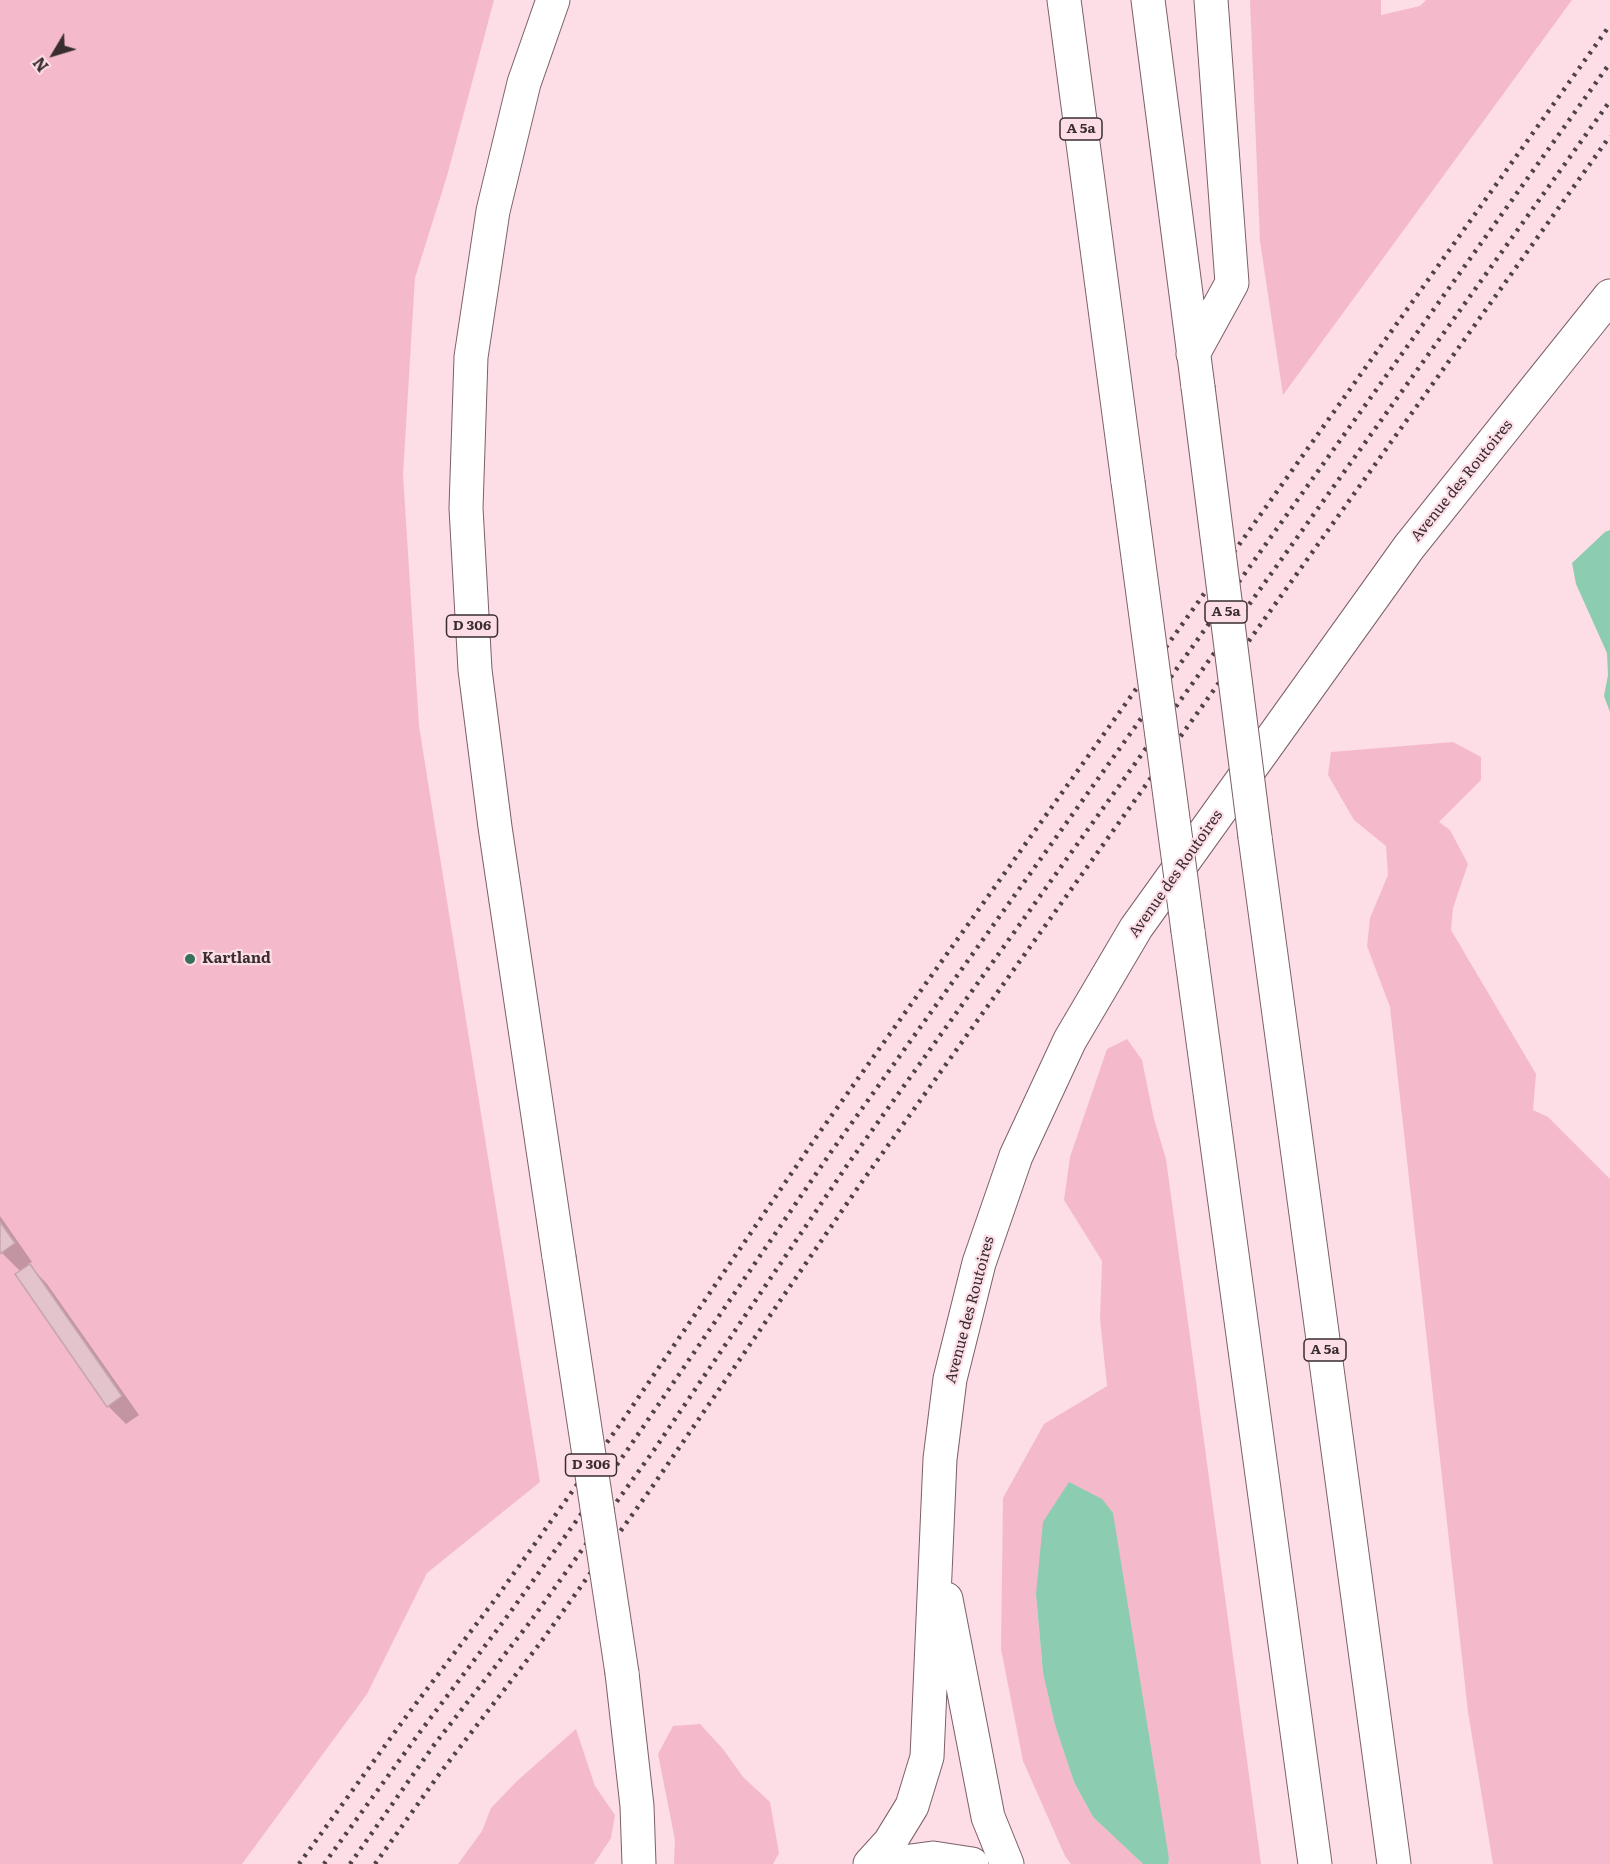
<!DOCTYPE html>
<html>
<head>
<meta charset="utf-8">
<style>
	body { margin:0 }
	#map { position:relative; width:1610px; height:1864px; overflow:hidden; background:#fddde6; font-family:Literata,serif }
	canvas { display:block }
	.north { position:absolute; left:24px; top:24px; width:60px; height:60px; -webkit-text-stroke:4px #fddde6; paint-order:stroke; rotate:232deg; font-size:16px; font-weight:700; line-height:24px; text-align:center; color:#392d30 }
	.north::after { content:''; display:block; margin:auto; width:21px; height:27px; background:#392d30; clip-path:polygon(50% 0,100% 100%,50% 72%,0 100%) }
</style>
</head>
<body>
<div id="map">
<canvas width="1610" height="1864"></canvas>
<div class="north">N</div>
</div>
<script>
const g = document.querySelector('canvas').getContext('2d');
g.lineJoin = 'round';
function fill(path, color) {
  g.fillStyle = color;
  g.fill(path, 'evenodd');
}
function poly(rows) {
  const path = new Path2D();
  for (const r of rows) {
    path.moveTo(r[0], r[1]);
    for (let i = 2; i < r.length; i += 2) path.lineTo(r[i], r[i + 1]);
  }
  return path;
}
function stroke(path, color, width, dash) {
  g.strokeStyle = color;
  g.lineWidth = width;
  g.lineCap = dash ? 'butt' : 'round';
  g.setLineDash(dash || []);
  g.stroke(path);
}
function write(font, color, halo, rows, align = 'center') {
  g.font = font + ' Literata,serif';
  g.lineWidth = 4.5;
  g.setLineDash([]);
  g.textBaseline = 'middle';
  g.strokeStyle = halo;
  g.fillStyle = color;
  for (const [text, x, y, turn = 0] of rows) {
    g.save();
    g.translate(x, y);
    g.rotate((+turn || 0) * Math.PI / 180);
    g.textAlign = isNaN(turn) ? turn : align;
    if (halo) g.strokeText(text, 0, 0);
    g.fillText(text, 0, 0);
    g.restore();
  }
}
fill(poly([
	[0,0,494,0,447,176,415,278,403,474,419,726,540,1482,427,1573,367,1694,242,1864,0,1864],
	[1250,0,1381,0,1381,15,1420,6,1426,0,1572,0,1283,395,1260,241],
	[1453,742,1481,757,1481,780,1439,822,1450,830,1468,864,1453,908,1451,930,1536,1074,1533,1110,1548,1117,1610,1179,1610,1864,1493,1864,1468,1712,1390,1007,1367,946,1370,918,1388,875,1386,846,1354,820,1328,775,1331,752],
	[1127,1039,1142,1060,1154,1119,1166,1159,1261,1864,1168,1864,1169,1859,1036,1594,1043,1673,1055,1725,1074,1782,1093,1817,1143,1864,1071,1864,1065,1856,1023,1761,1001,1649,1003,1498,1044,1424,1107,1386,1100,1319,1102,1261,1064,1200,1070,1157,1107,1049],
	[700,1724,723,1749,743,1777,770,1802,779,1853,773,1864,674,1864,675,1840,658,1754,673,1726],
	[576,1729,595,1786,615,1815,611,1838,594,1864,458,1864,482,1831,491,1808,517,1781]
]), '#f4bacb');
fill(poly([
	[1610,530,1610,712,1604,696,1608,675,1607,653,1576,584,1572,563,1605,532],
	[1069,1482,1102,1499,1113,1513,1169,1859,1168,1864,1143,1864,1093,1817,1074,1782,1055,1725,1043,1673,1036,1594,1043,1522]
]), '#8cccb0');
fill(poly([
	[0,1216,32,1262,28,1264,47,1284,139,1415,126,1424,108,1406,21,1272,0,1251]
]), '#0003');
const building = poly([
	[0,1222,15,1243,0,1254,0,1222],
	[30,1264,122,1396,107,1407,15,1274,30,1264]
]);
fill(building, '#e3c3cc');
stroke(building, '#c5a6af', 1.5);
const secondary = poly([
	[946,1599,988,1817,1007,1864],
	[870,1864,890,1842,912,1806,927,1757,940,1459,950,1379,979,1263,1016,1156,1070,1040,1136,928,1409,547,1610,296]
]);
const primary = poly([
	[553,0,524,83,493,211,471,357,466,508,475,670,495,827,559,1257],
	[622,1673,637,1806,639,1864],
	[888,1864,933,1858,972,1864]
]);
const highway = poly([
	[1064,0,1128,482],
	[1148,0,1198,387],
	[1193,354,1232,283,1211,0],
	[1255,837,1394,1864],
	[1188,931,1315,1864]
]);
stroke(secondary, '#7c6068', 35);
stroke(primary, '#7c6068', 35);
stroke(highway, '#7c6068', 35);
stroke(secondary, '#fff', 33);
stroke(primary, '#fff', 33);
stroke(highway, '#fff', 33);
stroke(poly([
	[299,1864,408,1714,497,1597,623,1420,817,1136,1610,25],
	[324,1864,420,1732,509,1614,626,1452,831,1152,1610,63],
	[350,1864,434,1745,530,1622,654,1450,848,1164,1610,101],
	[375,1864,440,1773,541,1642,650,1490,859,1186,1610,136]
]), '#514246', 4.5, [3, 6]);
const primaryBridge = poly([
	[559,1257,622,1673]
]);
const highwayBridge = poly([
	[1198,387,1255,837],
	[1128,482,1188,931]
]);
stroke(primaryBridge, '#7c6068', 35, []);
stroke(highwayBridge, '#7c6068', 35, []);
stroke(primaryBridge, '#fff', 33);
stroke(highwayBridge, '#fff', 33);
for (const [x, y, r, color] of [
	[190,959,6,"#377059"]
]) {
  const dot = new Path2D();
  dot.arc(x, y, r, 0, 2 * Math.PI);
  g.fillStyle = color;
  g.fill(dot);
  stroke(dot, '#fddde6', 2);
}
for (const [x, y, w] of [
	[1081,129,42],
	[1226,612,42],
	[472,626,51],
	[1325,1350,42],
	[591,1465,51]
]) {
  const box = new Path2D();
  box.roundRect(x - w / 2, y - 11, w, 22, 4.5);
  g.fillStyle = '#fddde6';
  g.fill(box);
  stroke(box, '#392d30', 1.5);
}
write('bold 14px', '#392d30', null, [
	["A 5a",1081,129],
	["A 5a",1226,612],
	["D 306",472,626],
	["A 5a",1325,1350],
	["D 306",591,1465]
]);
write('15px', '#392d30', '#fddde6', [
	["Avenue des Routoires",1462,481,-51],
	["Avenue des Routoires",1176,874,-55],
	["Avenue des Routoires",970,1310,-75]
]);
write('bold 15px', '#392d30', '#fddde6', [
	["Kartland",202,959]
], 'left');
</script>
</body>
</html>
